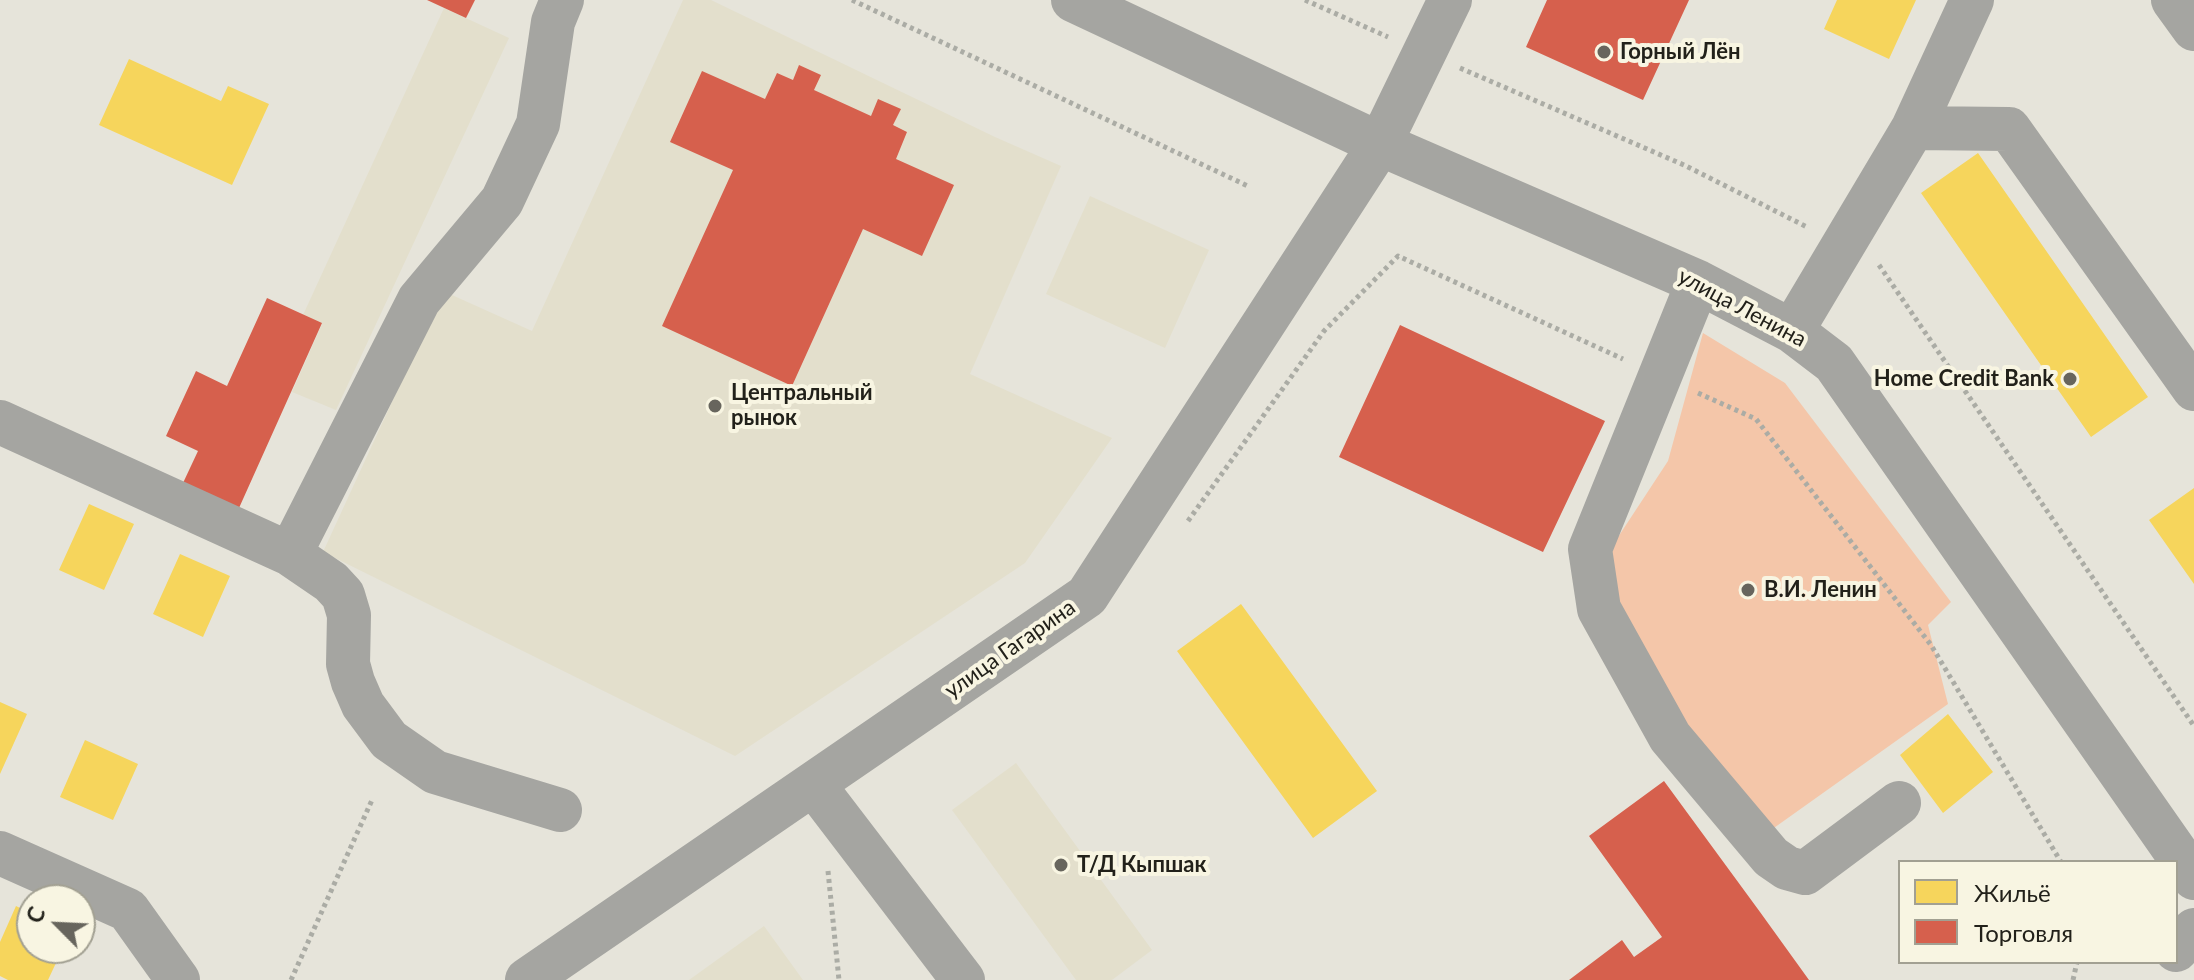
<!DOCTYPE html>
<html>
<head>
<meta charset="utf-8">
<style>
	body { margin:0 }
	#map { position:relative; width:2194px; height:980px; overflow:hidden; background:#e6e4da; font-family:Lato,sans-serif }
	canvas { display:block }
	.legend { position:absolute; left:1898px; top:860px; width:280px; height:104px; box-sizing:border-box; background:#f8f5e2; border:2px solid #a2a092; margin:0; padding:10px 14px; list-style:none; font-size:24px; color:#22211a }
	.legend li { display:flex; align-items:center; gap:16px; height:40px }
	.legend b { width:40px; border:2px solid #a2a092 }
	.north { position:absolute; left:16px; top:884px; width:80px; height:80px; box-sizing:border-box; background:#f8f5e2; border:2px solid #a2a092; border-radius:50%; rotate:294deg; font-size:22px; font-weight:700; line-height:32px; text-align:center; color:#22211a }
	.north::after { content:''; display:block; margin:auto; width:28px; height:36px; background:#67655d; clip-path:polygon(50% 0,100% 100%,50% 72%,0 100%) }
</style>
</head>
<body>
<div id="map">
<canvas width="2194" height="980"></canvas>
<ul class="legend">
<li><b style="height:22px;background:#f6d55c"></b>Жильё</li>
<li><b style="height:22px;background:#d6604d"></b>Торговля</li>
</ul>
<div class="north">С</div>
</div>
<script>
const g = document.querySelector('canvas').getContext('2d');
g.lineJoin = 'round';
function fill(path, color) {
  g.fillStyle = color;
  g.fill(path, 'evenodd');
}
function poly(rows) {
  const path = new Path2D();
  for (const r of rows) {
    path.moveTo(r[0], r[1]);
    for (let i = 2; i < r.length; i += 2) path.lineTo(r[i], r[i + 1]);
  }
  return path;
}
function stroke(path, color, width, dash) {
  g.strokeStyle = color;
  g.lineWidth = width;
  g.lineCap = dash ? 'butt' : 'round';
  g.setLineDash(dash || []);
  g.stroke(path);
}
function write(font, color, halo, rows, align = 'center') {
  g.font = font + ' Lato,sans-serif';
  g.lineWidth = 8;
  g.setLineDash([]);
  g.textBaseline = 'middle';
  g.strokeStyle = halo;
  g.fillStyle = color;
  for (const [text, x, y, turn = 0] of rows) {
    g.save();
    g.translate(x, y);
    g.rotate((+turn || 0) * Math.PI / 180);
    g.textAlign = isNaN(turn) ? turn : align;
    if (halo) g.strokeText(text, 0, 0);
    g.fillText(text, 0, 0);
    g.restore();
  }
}
fill(poly([
	[683,0,711,0,995,137,1061,166,970,374,1112,438,1025,563,735,756,323,552,443,291,532,331],
	[444,8,509,38,336,410,292,392,322,324,303,315],
	[1090,196,1209,250,1165,348,1046,294],
	[1016,763,1152,950,1112,980,1076,980,952,810],
	[764,926,803,980,689,980]
]), '#e3dfcc');
fill(poly([
	[1703,333,1785,383,1951,602,1928,625,1948,704,1764,835,1578,598,1668,461]
]), '#f4c6a9');
fill(poly([
	[1837,0,1916,0,1889,59,1824,29],
	[129,59,221,101,228,86,269,104,232,185,99,125],
	[1978,153,2148,397,2091,437,1921,193],
	[2194,488,2194,584,2149,520],
	[89,504,134,524,104,590,59,570],
	[180,554,230,576,203,637,153,614],
	[1241,604,1377,791,1313,838,1177,651],
	[0,702,27,714,0,774],
	[1948,714,1993,772,1943,813,1900,755],
	[85,740,138,764,113,820,60,797],
	[16,906,32,914,32,948,63,948,48,980,8,980,0,976,0,942]
]), '#f6d55c');
fill(poly([
	[427,0,475,0,466,18],
	[1547,0,1689,0,1643,100,1526,47],
	[799,65,821,75,814,90,871,116,878,99,901,109,893,125,907,132,896,159,954,185,922,256,863,229,792,386,662,326,733,170,670,142,702,71,765,99,777,73,793,80],
	[267,298,322,323,239,508,183,483,198,451,166,436,196,371,227,386],
	[1400,325,1605,421,1543,552,1339,457],
	[1664,781,1760,912,1809,980,1569,980,1622,940,1634,957,1662,937,1589,836]
]), '#d6604d');
stroke(poly([
	[852,0,1250,187],
	[1305,0,1388,37],
	[1460,68,1684,165,1807,227],
	[1879,265,2194,726],
	[1698,393,1756,419,1931,645,2061,862],
	[1188,521,1324,331,1398,256,1623,359],
	[828,871,839,980],
	[291,980,372,800],
	[2073,980,2077,962]
]), '#abaca5', 5, [4, 4]);
stroke(poly([
	[1073,0,1380,144,1698,282,1792,331,1834,363,2194,878],
	[2173,0,2194,29],
	[1913,128,1972,0],
	[1698,282,1590,549,1599,609,1670,737,1771,857,1787,868,1805,873,1899,803],
	[1792,331,1913,128,2009,129,2194,389],
	[0,422,290,554,331,582,343,595,349,615,348,664,353,682,363,705,389,740,435,772,560,810],
	[290,554,419,300,502,201,538,124,553,22,562,0],
	[814,785,963,980],
	[0,853,128,910,178,980],
	[2176,950,2194,930],
	[527,980,1087,596,1380,144,1450,0]
]), '#a5a5a1', 44);
for (const [x, y, r, color] of [
	[1604,52,8,"#67655d"],
	[2070,379,8,"#67655d"],
	[715,406,8,"#67655d"],
	[1748,590,8,"#67655d"],
	[1061,865,8,"#67655d"]
]) {
  const dot = new Path2D();
  dot.arc(x, y, r, 0, 2 * Math.PI);
  g.fillStyle = color;
  g.fill(dot);
  stroke(dot, '#f8f5e2', 3);
}
write('bold 22px', '#22211a', '#f8f5e2', [
	["Горный Лён",1620,52],
	["Home Credit Bank",2054,379,"right"],
	["Центральный",731,393],
	["рынок",731,418],
	["В.И. Ленин",1764,590],
	["Т/Д Кыпшак",1077,865]
], 'left');
write('22px', '#22211a', '#f8f5e2', [
	["улица Ленина",1742,308,28],
	["улица Гагарина",1010,649,-35]
]);
</script>
</body>
</html>
